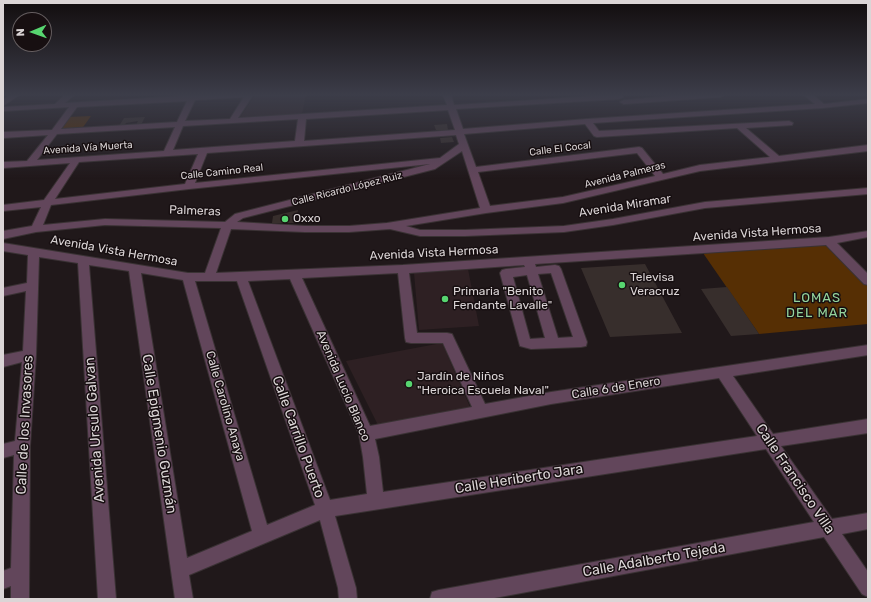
<!DOCTYPE html>
<html>
<head>
<meta charset="utf-8">
<style>
	body { margin:0 }
	#map { position:relative; width:871px; height:602px; overflow:hidden; background:#20181a; font-family:Rubik,sans-serif }
	canvas { display:block }
	.frame { position:absolute; inset:0; border:4px solid #dbd5d6; pointer-events:none }
	.north { position:absolute; left:12px; top:12px; width:40px; height:40px; box-sizing:border-box; background:#170f11; border:1px solid #655e60; border-radius:50%; rotate:268deg; font-size:11px; font-weight:700; line-height:16px; text-align:center; color:#dbd5d6 }
	.north::after { content:''; display:block; margin:auto; width:14px; height:18px; background:#57d570; clip-path:polygon(50% 0,100% 100%,50% 72%,0 100%) }
</style>
</head>
<body>
<div id="map">
<canvas width="871" height="602"></canvas>
<div class="frame"></div>
<div class="north">N</div>
</div>
<script>
const g = document.querySelector('canvas').getContext('2d');
g.lineJoin = 'round';
function fill(path, color) {
  g.fillStyle = color;
  g.fill(path, 'evenodd');
}
function poly(rows) {
  const path = new Path2D();
  for (const r of rows) {
    path.moveTo(r[0], r[1]);
    for (let i = 2; i < r.length; i += 2) path.lineTo(r[i], r[i + 1]);
  }
  return path;
}
function stroke(path, color, width, dash) {
  g.strokeStyle = color;
  g.lineWidth = width;
  g.lineCap = dash ? 'butt' : 'round';
  g.setLineDash(dash || []);
  g.stroke(path);
}
function write(font, color, halo, rows, align = 'center') {
  g.font = font + ' Rubik,sans-serif';
  g.lineWidth = 3;
  g.setLineDash([]);
  g.textBaseline = 'middle';
  g.strokeStyle = halo;
  g.fillStyle = color;
  for (const [text, x, y, turn = 0] of rows) {
    g.save();
    g.translate(x, y);
    g.rotate((+turn || 0) * Math.PI / 180);
    g.textAlign = isNaN(turn) ? turn : align;
    if (halo) g.strokeText(text, 0, 0);
    g.fillText(text, 0, 0);
    g.restore();
  }
}
fill(poly([
	[255,95,306,95,302,114,240,117],
	[468,269,479,326,419,330,414,273],
	[442,343,470,407,378,425,346,361]
]), '#2e2023');
fill(poly([
	[91,116,81,130,55,132,66,117],
	[830,245,868,285,868,324,759,334,703,253]
]), '#562f04');
fill(poly([
	[145,117,141,125,136,125,138,121,126,123,124,126,119,126,124,118],
	[447,124,448,130,436,130,434,125],
	[452,137,454,142,441,143,440,138],
	[298,210,296,223,272,223,273,216],
	[645,264,682,333,610,337,581,268],
	[727,287,759,334,731,336,701,289]
]), '#372e2c');
const minor = poly([
	[10,95,19,95,3,106,3,100,10,95],
	[65,95,74,95,65,103,202,95,253,95,238,118,447,105,443,95,451,95,454,105,613,95,621,95,623,97,619,99,456,109,463,129,587,119,815,104,804,95,813,95,824,104,868,99,868,103,822,108,593,123,599,131,789,121,793,123,792,125,746,128,779,156,868,145,868,151,700,171,563,203,486,213,406,226,420,230,465,230,564,226,613,219,705,202,868,188,868,194,705,208,613,225,564,232,465,236,420,236,390,229,349,232,305,232,231,229,216,273,403,265,829,237,868,231,868,237,837,243,868,274,868,285,864,284,826,245,535,264,536,267,555,265,559,266,561,269,587,342,586,346,581,347,531,349,520,346,500,273,502,270,506,269,525,267,524,265,409,273,417,333,447,333,452,334,485,404,551,392,868,345,868,355,733,376,773,434,868,419,868,433,781,446,832,519,868,513,868,529,842,534,868,572,868,597,862,594,824,537,489,599,430,599,432,592,439,590,814,522,766,449,335,516,356,588,357,599,339,599,338,588,320,520,189,575,193,599,175,599,129,271,89,265,116,599,98,599,78,263,39,257,36,355,30,446,29,599,11,599,11,586,3,589,3,571,11,568,14,455,3,458,3,444,15,441,22,362,3,367,3,355,23,351,26,291,3,296,3,288,27,283,28,255,3,251,3,243,188,273,205,273,221,228,105,225,36,232,3,239,3,231,32,226,41,207,3,211,3,205,44,200,70,163,3,168,3,162,27,161,48,135,3,138,3,132,52,130,69,107,3,111,3,107,55,104,65,95],
	[244,97,230,119,185,121,195,100,244,97],
	[187,101,177,122,61,129,77,107,187,101],
	[448,110,455,130,304,141,306,119,448,110],
	[298,119,295,141,173,150,183,126,298,119],
	[585,124,594,136,597,137,737,128,770,157,700,165,663,174,642,148,639,147,476,167,464,134,585,124],
	[175,127,164,151,37,160,57,134,175,127],
	[456,135,459,144,440,158,195,183,207,153,456,135],
	[462,151,480,208,387,223,349,226,305,226,237,222,243,218,435,169,462,151],
	[637,153,655,176,563,197,490,206,478,172,637,153],
	[198,154,185,184,55,199,79,162,198,154],
	[430,164,235,214,225,222,105,219,43,225,51,205,189,189,430,164],
	[141,273,183,280,252,531,187,558,141,273],
	[398,273,405,338,406,342,411,343,443,343,472,407,370,426,302,278,398,273],
	[551,273,573,337,558,338,538,274,551,273],
	[527,275,545,338,530,339,513,277,527,275],
	[290,279,359,434,363,457,367,494,330,500,248,281,290,279],
	[195,281,237,281,315,505,267,525,195,281],
	[719,378,757,436,383,492,379,457,375,439,551,404,719,378],
	[687,95,724,95,720,97,624,104,620,102,624,100,687,95]
]);
stroke(minor, '#3a3234', 2);
fill(minor, '#62465b');
const sky = g.createLinearGradient(0, 0, 0, 179);
sky.addColorStop(0, '#120d0e');
sky.addColorStop(0.53, '#3c3d49');
sky.addColorStop(1, '#3c3d4900');
g.fillStyle = sky;
g.fillRect(0, 0, 871, 179);
for (const [x, y, r, color] of [
	[285,219,4,"#57d570"],
	[622,285,4,"#57d570"],
	[445,299,4,"#57d570"],
	[409,384,4,"#57d570"]
]) {
  const dot = new Path2D();
  dot.arc(x, y, r, 0, 2 * Math.PI);
  g.fillStyle = color;
  g.fill(dot);
  stroke(dot, '#170f11', 1.5);
}
write('10px', '#dbd5d6', '#170f11', [
	["Avenida Vía Muerta",88,148,-4],
	["Calle El Cocal",560,149,-7],
	["Calle Camino Real",222,172,-6],
	["Avenida Palmeras",625,175,-14],
	["Calle Ricardo López Ruiz",347,189,-14]
]);
write('12px', '#dbd5d6', '#170f11', [
	["Avenida Miramar",625,206,-9],
	["Palmeras",195,211,2],
	["Avenida Vista Hermosa",757,233,-4],
	["Avenida Vista Hermosa",114,251,10],
	["Avenida Vista Hermosa",434,253,-3],
	["Avenida Lucio Blanco",343,386,67],
	["Calle 6 de Enero",616,388,-9],
	["Calle Carolino Anaya",225,406,74]
]);
write('12px', '#dbd5d6', '#170f11', [
	["Oxxo",293,219],
	["Televisa",630,278],
	["Veracruz",630,292],
	["Primaria \"Benito",453,292],
	["Fendante Lavalle\"",453,306],
	["Jardín de Niños",417,377],
	["\"Heroica Escuela Naval\"",417,391]
], 'left');
g.letterSpacing = '1px';
write('13px', '#95d49c', '#170f11', [
	["LOMAS",817,298],
	["DEL MAR",817,313]
]);
g.letterSpacing = '0px';
write('14px', '#dbd5d6', '#170f11', [
	["Calle de los Invasores",25,425,-87],
	["Avenida Ursulo Galvan",95,430,-94],
	["Calle Epigmenio Guzmán",159,434,81],
	["Calle Carrillo Puerto",298,437,70],
	["Calle Heriberto Jara",519,479,-9],
	["Calle Francisco Villa",795,479,56],
	["Calle Adalberto Tejeda",654,560,-10]
]);
</script>
</body>
</html>
